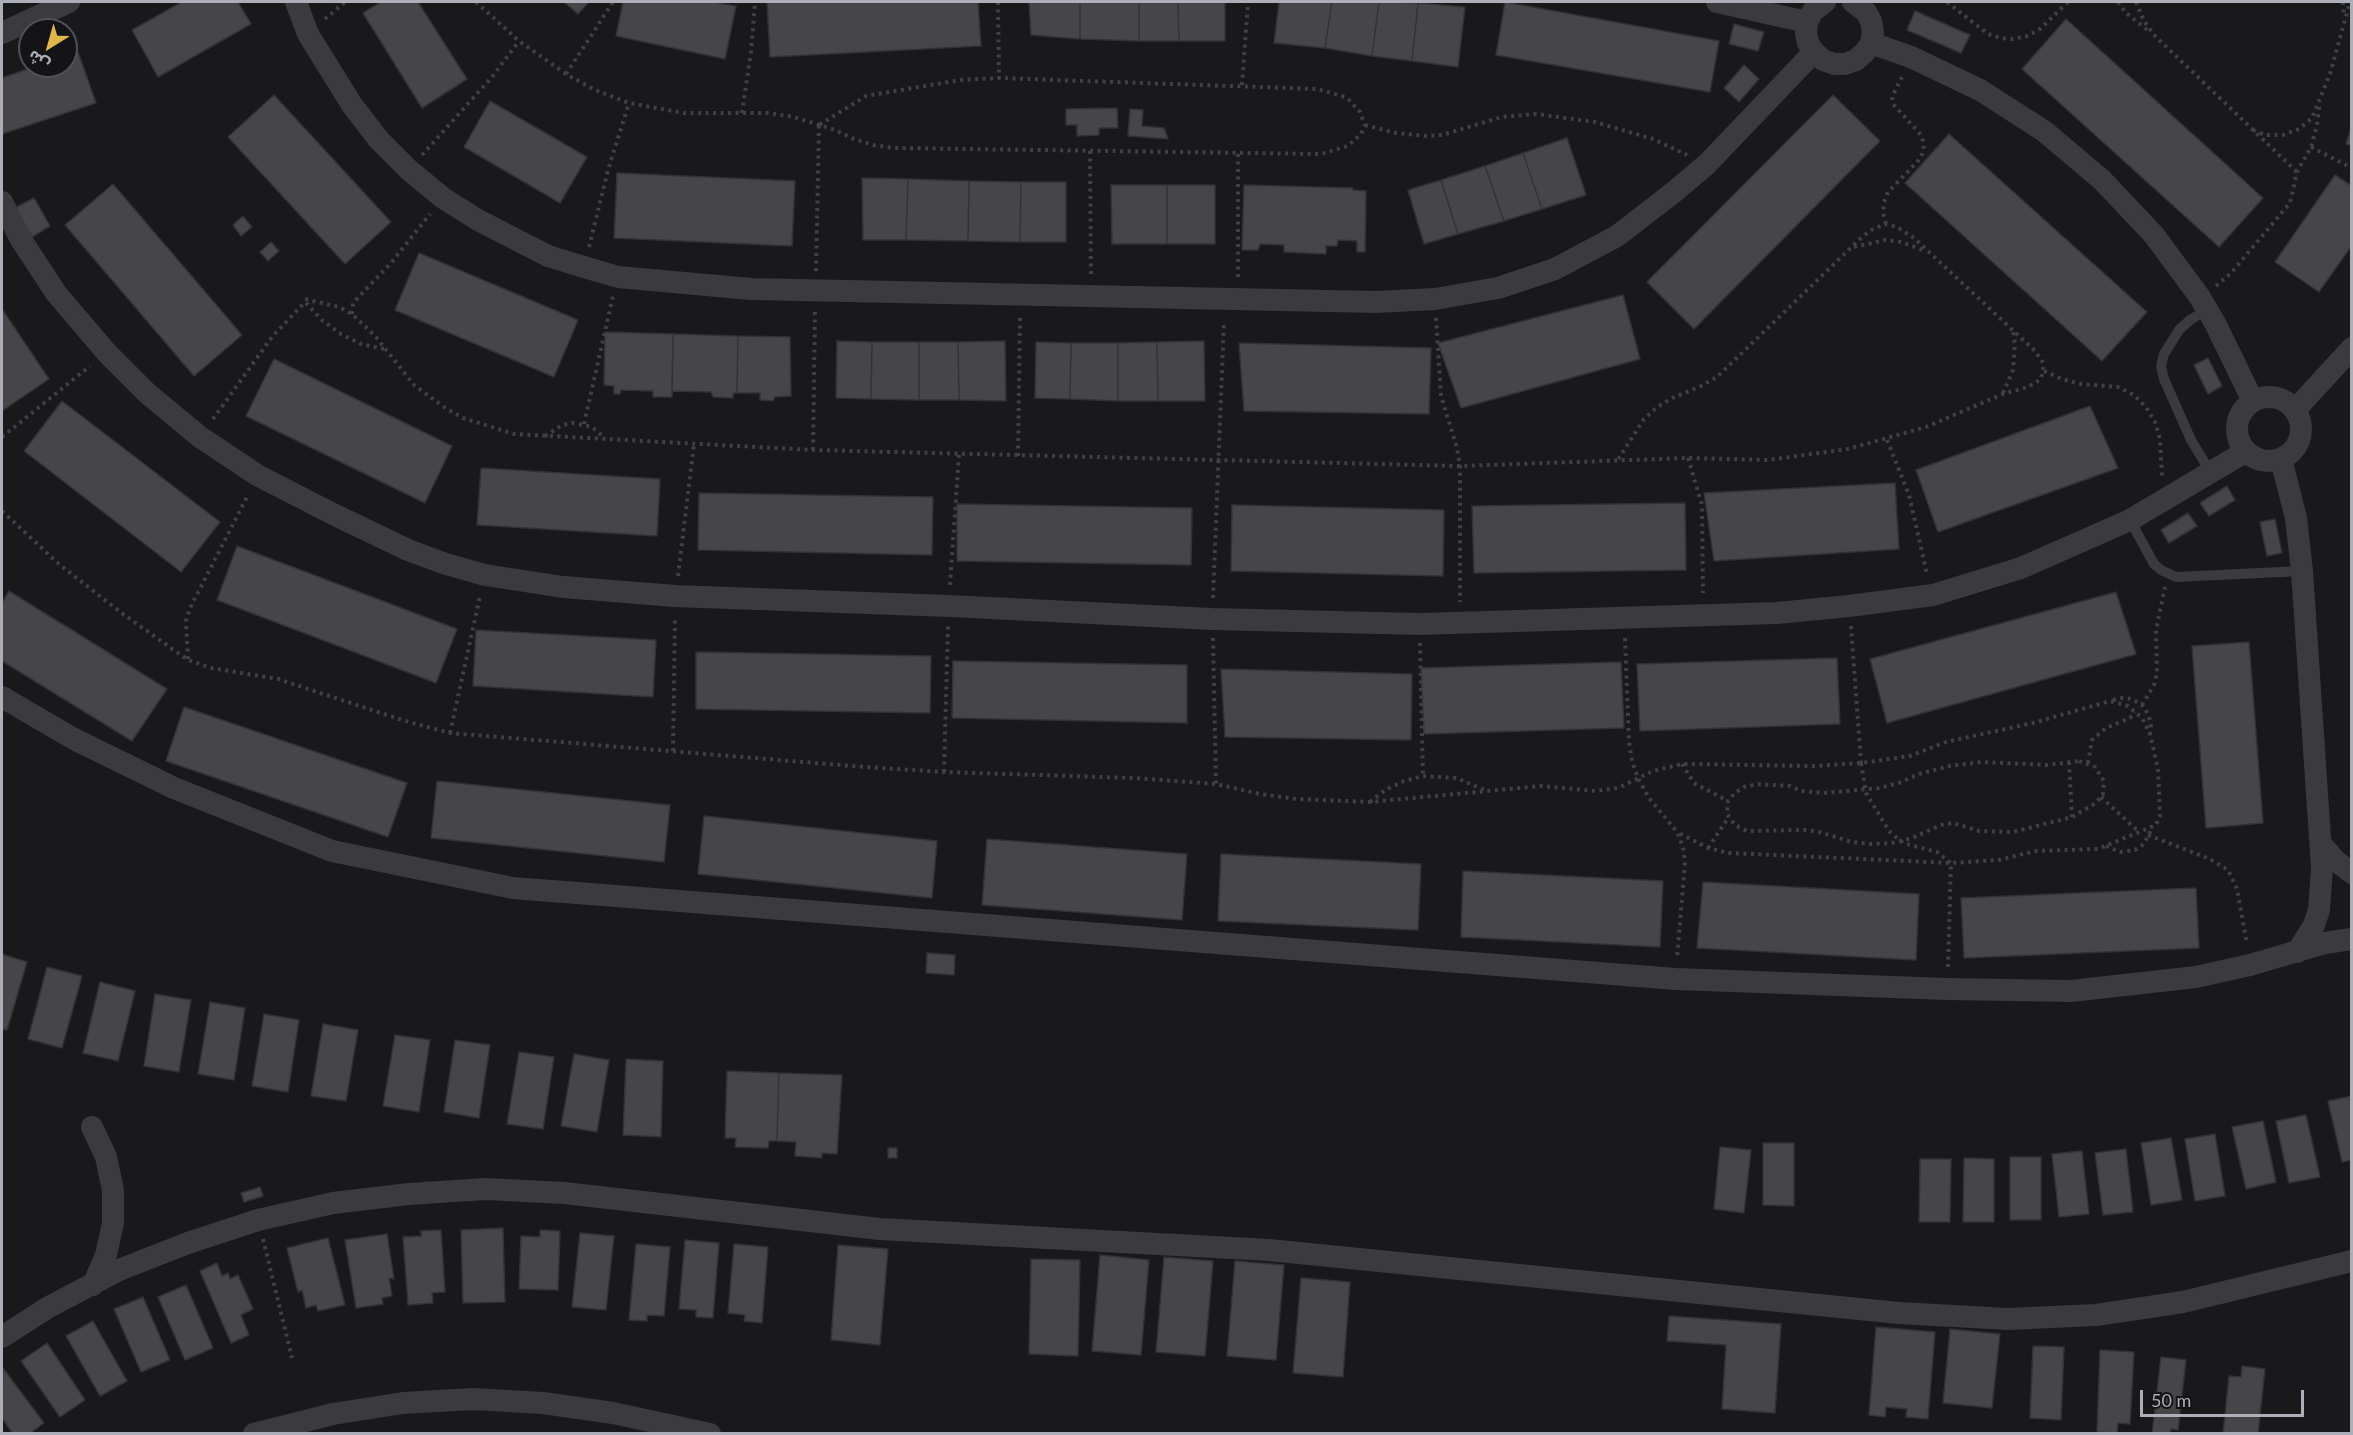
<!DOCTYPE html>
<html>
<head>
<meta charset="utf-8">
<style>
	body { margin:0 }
	#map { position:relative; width:2353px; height:1435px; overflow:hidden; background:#19181a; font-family:Lato,"Noto Sans Arabic",sans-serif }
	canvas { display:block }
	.frame { position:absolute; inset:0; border:3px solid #acafb8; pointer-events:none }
	.north { position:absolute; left:18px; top:18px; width:60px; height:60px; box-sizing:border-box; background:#141315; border:2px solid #515156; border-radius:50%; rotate:217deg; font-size:16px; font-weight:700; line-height:24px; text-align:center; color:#acafb8 }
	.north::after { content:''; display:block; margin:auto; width:21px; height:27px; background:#dfb64c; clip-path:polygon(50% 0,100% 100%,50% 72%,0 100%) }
	.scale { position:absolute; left:2140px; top:1390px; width:164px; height:27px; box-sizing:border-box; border:3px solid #acafb8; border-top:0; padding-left:8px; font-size:18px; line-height:21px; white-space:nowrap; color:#acafb8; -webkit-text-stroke:4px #141315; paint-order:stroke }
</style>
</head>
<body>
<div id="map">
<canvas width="2353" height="1435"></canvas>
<div class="frame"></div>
<div class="north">ش</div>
<div class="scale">50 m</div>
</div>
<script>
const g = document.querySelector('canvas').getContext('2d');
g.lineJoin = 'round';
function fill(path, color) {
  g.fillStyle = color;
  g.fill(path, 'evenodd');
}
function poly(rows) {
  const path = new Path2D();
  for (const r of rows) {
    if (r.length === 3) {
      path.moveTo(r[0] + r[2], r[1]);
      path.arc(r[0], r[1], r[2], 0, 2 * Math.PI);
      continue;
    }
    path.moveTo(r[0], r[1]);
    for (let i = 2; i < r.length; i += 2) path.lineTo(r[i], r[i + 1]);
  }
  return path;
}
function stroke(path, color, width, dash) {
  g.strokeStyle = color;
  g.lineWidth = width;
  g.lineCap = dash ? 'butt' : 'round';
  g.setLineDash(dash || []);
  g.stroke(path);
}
const building = poly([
	[182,2,238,2,251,24,158,77,132,30,182,2],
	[381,2,418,2,467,79,422,108,363,13,381,2],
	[564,2,589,2,578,14,564,2],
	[623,2,713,2,736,6,725,59,616,36,623,2],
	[767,2,978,2,981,46,770,57,767,2],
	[1029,2,1080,2,1080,39,1031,35,1029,2],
	[1080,2,1139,2,1139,41,1080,39,1080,2],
	[1139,2,1178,2,1179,41,1139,41,1139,2],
	[1178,2,1225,2,1225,41,1179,41,1178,2],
	[1279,2,1332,2,1325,48,1274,43,1279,2],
	[1332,2,1379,2,1372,56,1325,48,1332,2],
	[1379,2,1418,3,1412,61,1372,56,1379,2],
	[1505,2,1719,41,1710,92,1496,55,1505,2],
	[1418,3,1465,7,1458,67,1412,61,1418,3],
	[1915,11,1970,35,1961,53,1907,30,1915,11],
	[2066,19,2263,198,2219,247,2022,69,2066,19],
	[1734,24,1764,32,1758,51,1729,44,1734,24],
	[78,52,96,103,2,134,2,78,36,66,66,66,66,56,78,52],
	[1744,65,1759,79,1739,102,1724,88,1744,65],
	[274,95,391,222,345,264,228,137,274,95],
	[1833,95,1880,141,1694,329,1647,282,1833,95],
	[490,101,587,157,560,203,464,147,490,101],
	[1117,108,1118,128,1099,128,1099,135,1077,136,1077,125,1066,125,1066,109,1117,108],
	[1130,109,1143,110,1142,126,1164,128,1168,139,1128,136,1130,109],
	[2352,125,2352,146,2346,144,2352,125],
	[1949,134,2147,312,2102,361,1905,183,1949,134],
	[1567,138,1586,195,1542,209,1523,153,1567,138],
	[1523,153,1542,209,1504,221,1485,166,1523,153],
	[1485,166,1504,221,1458,234,1441,180,1485,166],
	[617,173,795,181,792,246,614,238,617,173],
	[2335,175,2352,186,2352,245,2319,292,2275,262,2335,175],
	[862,178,908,179,906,240,863,240,862,178],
	[908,179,969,181,968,241,906,240,908,179],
	[1441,180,1458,234,1424,244,1408,190,1441,180],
	[969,181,1021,182,1020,242,968,241,969,181],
	[1021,182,1066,182,1066,242,1020,242,1021,182],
	[113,184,242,335,194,376,65,225,113,184],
	[1111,185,1167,185,1167,244,1112,244,1111,185],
	[1167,185,1215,185,1215,244,1167,244,1167,185],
	[1244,185,1353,188,1353,190,1366,191,1365,252,1357,252,1357,241,1338,240,1337,246,1326,246,1326,254,1284,252,1284,245,1260,244,1258,250,1242,250,1244,185],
	[34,198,50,226,32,237,15,208,34,198],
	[243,216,252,227,241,236,233,225,243,216],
	[271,242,279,251,268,261,260,252,271,242],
	[419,253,578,320,554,377,395,310,419,253],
	[1623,295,1640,359,1461,408,1438,343,1623,295],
	[2,309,49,379,2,411,2,309],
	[605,332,673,334,672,397,653,397,653,391,621,390,620,394,614,394,614,386,604,385,605,332],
	[673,334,738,336,737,393,733,393,733,398,713,397,711,392,672,391,673,334],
	[738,336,790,337,791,396,775,397,773,401,760,400,760,393,737,393,738,336],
	[837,341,872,342,871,399,836,398,837,341],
	[1005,341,1006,401,959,400,958,342,1005,341],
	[1204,341,1205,401,1158,401,1157,342,1204,341],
	[872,342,919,342,919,400,871,399,872,342],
	[919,342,958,342,959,400,919,400,919,342],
	[1036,342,1071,343,1070,399,1035,398,1036,342],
	[1157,342,1158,401,1118,401,1118,343,1157,342],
	[1071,343,1118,343,1118,401,1070,399,1071,343],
	[1239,343,1431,348,1429,414,1244,411,1239,343],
	[2208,358,2222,386,2208,394,2194,365,2208,358],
	[274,359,452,446,425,503,246,416,274,359],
	[62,401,220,522,181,572,24,451,62,401],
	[2090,406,2118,468,1938,532,1916,470,2090,406],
	[481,468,660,479,657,536,477,525,481,468],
	[1895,483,1899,549,1714,561,1704,493,1895,483],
	[2227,486,2235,500,2209,516,2200,503,2227,486],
	[699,493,933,497,932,555,698,550,699,493],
	[1685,503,1686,570,1474,573,1472,506,1685,503],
	[957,504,1192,508,1191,565,957,561,957,504],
	[1232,505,1444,510,1443,576,1231,571,1232,505],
	[2188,513,2197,526,2169,543,2161,530,2188,513],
	[2275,519,2282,553,2267,556,2260,522,2275,519],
	[237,546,457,629,436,683,217,600,237,546],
	[9,591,167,689,132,741,2,661,2,603,9,591],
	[2116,592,2136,654,1887,723,1870,659,2116,592],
	[476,630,656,640,653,697,473,686,476,630],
	[2249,642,2263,823,2206,828,2192,646,2249,642],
	[696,652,931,656,930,713,696,709,696,652],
	[1837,658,1840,724,1640,731,1637,664,1837,658],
	[953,661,1187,665,1187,723,952,718,953,661],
	[1621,662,1624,728,1424,734,1421,668,1621,662],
	[1221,669,1412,674,1411,740,1225,737,1221,669],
	[184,707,407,783,388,837,166,761,184,707],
	[437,781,670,805,664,862,431,838,437,781],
	[704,816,937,841,932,898,698,874,704,816],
	[987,839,1187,854,1182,920,982,905,987,839],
	[1221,854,1421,864,1418,930,1218,921,1221,854],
	[1463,871,1663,881,1660,947,1461,937,1463,871],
	[1703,882,1919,894,1916,960,1697,948,1703,882],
	[2196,888,2199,948,1964,958,1961,898,2196,888],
	[927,953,955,955,954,975,926,973,927,953],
	[2,954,27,962,7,1030,2,1029,2,954],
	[47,967,82,976,62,1048,28,1039,47,967],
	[100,982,135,991,118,1061,83,1053,100,982],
	[155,994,191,1000,179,1072,144,1066,155,994],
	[210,1002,245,1008,234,1080,198,1074,210,1002],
	[264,1014,299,1020,288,1092,252,1086,264,1014],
	[323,1024,358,1030,346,1101,311,1096,323,1024],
	[395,1035,430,1040,419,1112,383,1106,395,1035],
	[455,1040,490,1045,479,1118,444,1112,455,1040],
	[519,1052,554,1057,543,1129,507,1124,519,1052],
	[574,1054,609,1060,597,1132,561,1126,574,1054],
	[626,1059,663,1061,661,1137,623,1135,626,1059],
	[727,1071,779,1073,777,1141,769,1141,768,1148,735,1147,736,1138,725,1138,727,1071],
	[779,1073,842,1075,837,1154,822,1153,822,1158,795,1156,796,1142,777,1141,779,1073],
	[2352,1096,2352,1160,2342,1162,2328,1101,2352,1096],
	[2306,1115,2320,1177,2289,1183,2276,1121,2306,1115],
	[2263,1121,2276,1182,2246,1189,2232,1127,2263,1121],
	[2215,1134,2225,1196,2195,1201,2185,1139,2215,1134],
	[2171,1138,2182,1200,2151,1205,2141,1143,2171,1138],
	[1763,1143,1794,1143,1794,1206,1763,1205,1763,1143],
	[1720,1147,1751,1150,1744,1213,1714,1209,1720,1147],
	[888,1148,897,1148,897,1158,888,1158,888,1148],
	[2126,1149,2133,1212,2103,1215,2095,1153,2126,1149],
	[2082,1151,2089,1214,2059,1217,2052,1154,2082,1151],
	[2010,1157,2041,1157,2041,1220,2010,1220,2010,1157],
	[1964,1158,1994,1159,1994,1222,1963,1222,1964,1158],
	[1920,1159,1951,1159,1950,1222,1919,1222,1920,1159],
	[260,1187,263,1196,244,1202,241,1193,260,1187],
	[503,1228,505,1302,463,1303,461,1230,503,1228],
	[441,1230,445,1292,432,1293,433,1303,408,1305,403,1237,422,1236,420,1231,441,1230],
	[540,1230,560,1231,558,1290,519,1289,521,1236,540,1237,540,1230],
	[580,1233,614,1236,606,1310,572,1307,580,1233],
	[387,1234,394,1279,389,1278,392,1296,382,1298,383,1304,356,1308,345,1240,387,1234],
	[328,1238,345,1305,318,1311,316,1305,306,1308,302,1290,298,1292,287,1248,328,1238],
	[685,1240,719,1243,713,1318,696,1317,696,1310,679,1309,685,1240],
	[636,1244,670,1247,664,1316,647,1315,647,1321,629,1320,636,1244],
	[734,1244,768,1247,762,1323,744,1321,745,1315,728,1313,734,1244],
	[838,1245,888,1249,880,1345,831,1340,838,1245],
	[1100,1255,1149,1260,1141,1355,1092,1351,1100,1255],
	[1164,1257,1213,1261,1205,1356,1156,1352,1164,1257],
	[1031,1259,1080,1260,1078,1356,1029,1354,1031,1259],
	[1235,1261,1284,1265,1276,1360,1227,1356,1235,1261],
	[217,1263,222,1276,228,1273,230,1279,238,1275,253,1309,241,1315,249,1335,231,1343,200,1271,217,1263],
	[1301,1278,1350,1282,1343,1377,1293,1373,1301,1278],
	[186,1285,213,1348,185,1360,158,1297,186,1285],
	[143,1297,170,1360,141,1372,114,1309,143,1297],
	[1669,1316,1781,1324,1775,1413,1722,1409,1726,1345,1667,1341,1669,1316],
	[93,1321,127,1381,100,1396,66,1336,93,1321],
	[1876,1327,1935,1332,1928,1419,1906,1417,1907,1409,1886,1407,1885,1417,1869,1415,1876,1327],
	[1950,1329,2000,1334,1992,1408,1943,1403,1950,1329],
	[47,1343,85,1400,60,1417,21,1361,47,1343],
	[2033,1346,2064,1347,2061,1420,2030,1418,2033,1346],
	[2100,1350,2134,1352,2130,1424,2118,1423,2117,1433,2097,1432,2100,1350],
	[2161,1357,2186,1360,2178,1430,2171,1429,2170,1434,2152,1434,2161,1357],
	[2242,1366,2265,1369,2258,1434,2223,1434,2229,1376,2241,1377,2242,1366],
	[3,1368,44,1423,29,1434,13,1434,2,1418,3,1368]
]);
fill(building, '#46464a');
stroke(building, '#333336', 1.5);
stroke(poly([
	[476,2,519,41,566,74,595,90,629,103,684,113,768,113,794,117,835,130,854,139,873,145,894,148,1321,154,1348,146,1361,134,1365,125,1360,112,1349,100,1342,96,1317,89,999,78,960,80,866,96,819,125],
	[998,2,999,78],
	[1947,2,1988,34,2001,38,2012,39,2027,36,2040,29,2068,2],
	[2118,2,2126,13,2150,32],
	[2136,2,2144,21,2155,36,2297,172],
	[2343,2,2344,16],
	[325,19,345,2],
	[566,74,613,2],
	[1242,85,1248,2],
	[742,113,751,52,755,2],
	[1365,125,1396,133,1426,136,1442,135,1502,117,1536,114,1595,122,1653,139,1687,155],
	[2253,130,2265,135,2283,135,2299,129,2312,118,2330,74,2350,2],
	[2311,147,2352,168],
	[1090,151,1091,276],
	[1238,154,1238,279],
	[422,155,492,77,519,41],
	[1886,224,1883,213,1884,202,1888,192,1918,161,1923,153,1924,144,1921,135,1893,104,1892,97,1902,77],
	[589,247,608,170,629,103],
	[1854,247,1885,240,1901,242,1925,251],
	[816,271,819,125],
	[2216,286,2231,273,2290,203,2297,172,2311,147,2317,125,2320,102],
	[352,314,353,303,391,263,430,214],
	[1436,318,1441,396,1457,448,1460,466,1460,602],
	[384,349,361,344,341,334,323,321,305,302,305,299,339,307,352,314,376,337,414,385,444,407,463,418,514,434,813,450,1460,466,1688,458,1768,460,1848,449,1926,427,2003,394,2028,387,2041,379,2044,364,2035,351,1914,238,1897,227,1886,224,1873,229,1862,237,1717,377,1701,386,1670,399,1656,408,1644,419,1617,461],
	[2044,371,2062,379,2081,384,2118,387,2134,395,2146,407,2155,422,2160,439,2162,477],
	[2003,393,2013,370,2015,344,2013,331],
	[213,419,272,337,305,302],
	[584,424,613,296],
	[545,436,562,425,573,423,592,427,605,438],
	[2,437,90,366],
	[1887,440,1909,495,1927,574],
	[813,450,815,311],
	[1018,456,1020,316],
	[1688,458,1702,505,1703,593],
	[2,511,60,565,123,614,188,660,211,668,278,679,402,720,450,733,852,766,944,772,1134,778,1216,784,1260,794,1296,799,1370,802,1541,786,1596,791,1618,788,1653,771,1682,764,1815,766,1861,763,1910,756,1946,742,2033,723,2110,701,2128,706,2142,718,2150,734,2158,769,2160,816,2156,825,2098,849,2036,851,1999,860,1951,863,1729,853,1708,848,1677,832],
	[678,576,694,444],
	[950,585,959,454],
	[1213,598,1224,321],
	[1851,626,1861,763],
	[1213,638,1216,784],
	[1625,638,1629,742,1632,761,1638,778,1649,798,1677,832,1683,847,1685,862,1677,959],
	[1420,643,1423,776],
	[188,659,186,621,190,608,248,495],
	[2113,700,2121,698,2132,699,2142,705,2148,714,2151,724,2150,733],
	[2142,705,2154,685,2157,673,2156,630,2165,587],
	[450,733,480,596],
	[673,751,675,617],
	[2079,761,2095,767,2104,781,2103,794,2096,803,2072,817,2013,832,1979,831,1953,823,1941,825,1912,838,1892,843,1872,844,1852,842,1819,832,1805,830,1747,831,1735,825,1727,814,1728,801,1735,793,1744,787,1758,784,1790,786,1801,791,1824,793,1879,788,1899,783,1919,774,1950,766,1982,762,2047,765,2079,761],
	[2069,762,2072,817],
	[2088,763,2092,740,2106,728,2130,718,2135,712],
	[1682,764,1694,783,1728,801],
	[944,772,948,625],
	[2101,797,2139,832],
	[1370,802,1385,790,1404,781,1423,776,1456,778,1485,790],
	[2148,835,2210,859,2228,870,2237,889,2247,944],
	[2106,846,2120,852,2135,850,2144,844,2152,828],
	[1708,848,1728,818],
	[1948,967,1951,863],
	[263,1239,292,1358]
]), '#404146', 4, [3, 4.5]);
stroke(poly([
	[2207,310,2190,320,2179,330,2164,354,2161,366,2164,379,2191,440,2211,473],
	[2130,520,2154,564,2161,570,2176,577,2302,571]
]), '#3a3a3f', 10);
stroke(poly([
	[296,2,308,34,352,105,379,140,409,170,443,198,478,220,548,256,584,267,618,277,751,289,1376,302,1435,299,1498,288,1555,269,1617,236,1674,192,1707,164,1814,52],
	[1717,2,1807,22],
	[1825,2,1813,11,1807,22,1806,33,1808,43,1814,52,1823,60,1834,64,1845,64,1856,60,1865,52,1871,43,1873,32,1871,21,1866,12,1853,2],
	[2,33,69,2],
	[1871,43,1911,57,1980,90,2044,131,2102,180,2154,235,2199,296,2215,323,2253,401],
	[2,202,20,238,56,293,107,353,147,393,200,437,257,475,333,514,408,550,446,564,485,575,563,587,675,596,949,606,1212,619,1420,624,1777,613,1849,606,1933,595,2021,568,2130,520,2245,452],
	[2269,429,32],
	[2295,410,2352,348],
	[2281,459,2296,518,2302,571,2322,868,2319,910,2314,925,2297,952],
	[2,697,74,739,174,788,332,851,513,888,1676,979,1947,989,2071,991,2196,977,2250,965,2325,943,2352,939],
	[2321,844,2336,861,2352,873],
	[92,1127,106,1157,113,1190,113,1223,106,1255,93,1285],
	[2,1337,47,1308,119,1270,188,1243,258,1220,333,1203,409,1194,486,1189,564,1193,880,1229,1269,1250,1899,1313,2008,1319,2096,1315,2183,1302,2352,1261],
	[254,1434,333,1414,403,1403,473,1399,543,1403,613,1413,710,1434]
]), '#3a3a3f', 22);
stroke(poly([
	[1861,763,1866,793,1889,831,1903,843,1937,852,1951,863]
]), '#404146', 4, [3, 4.5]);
</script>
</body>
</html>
